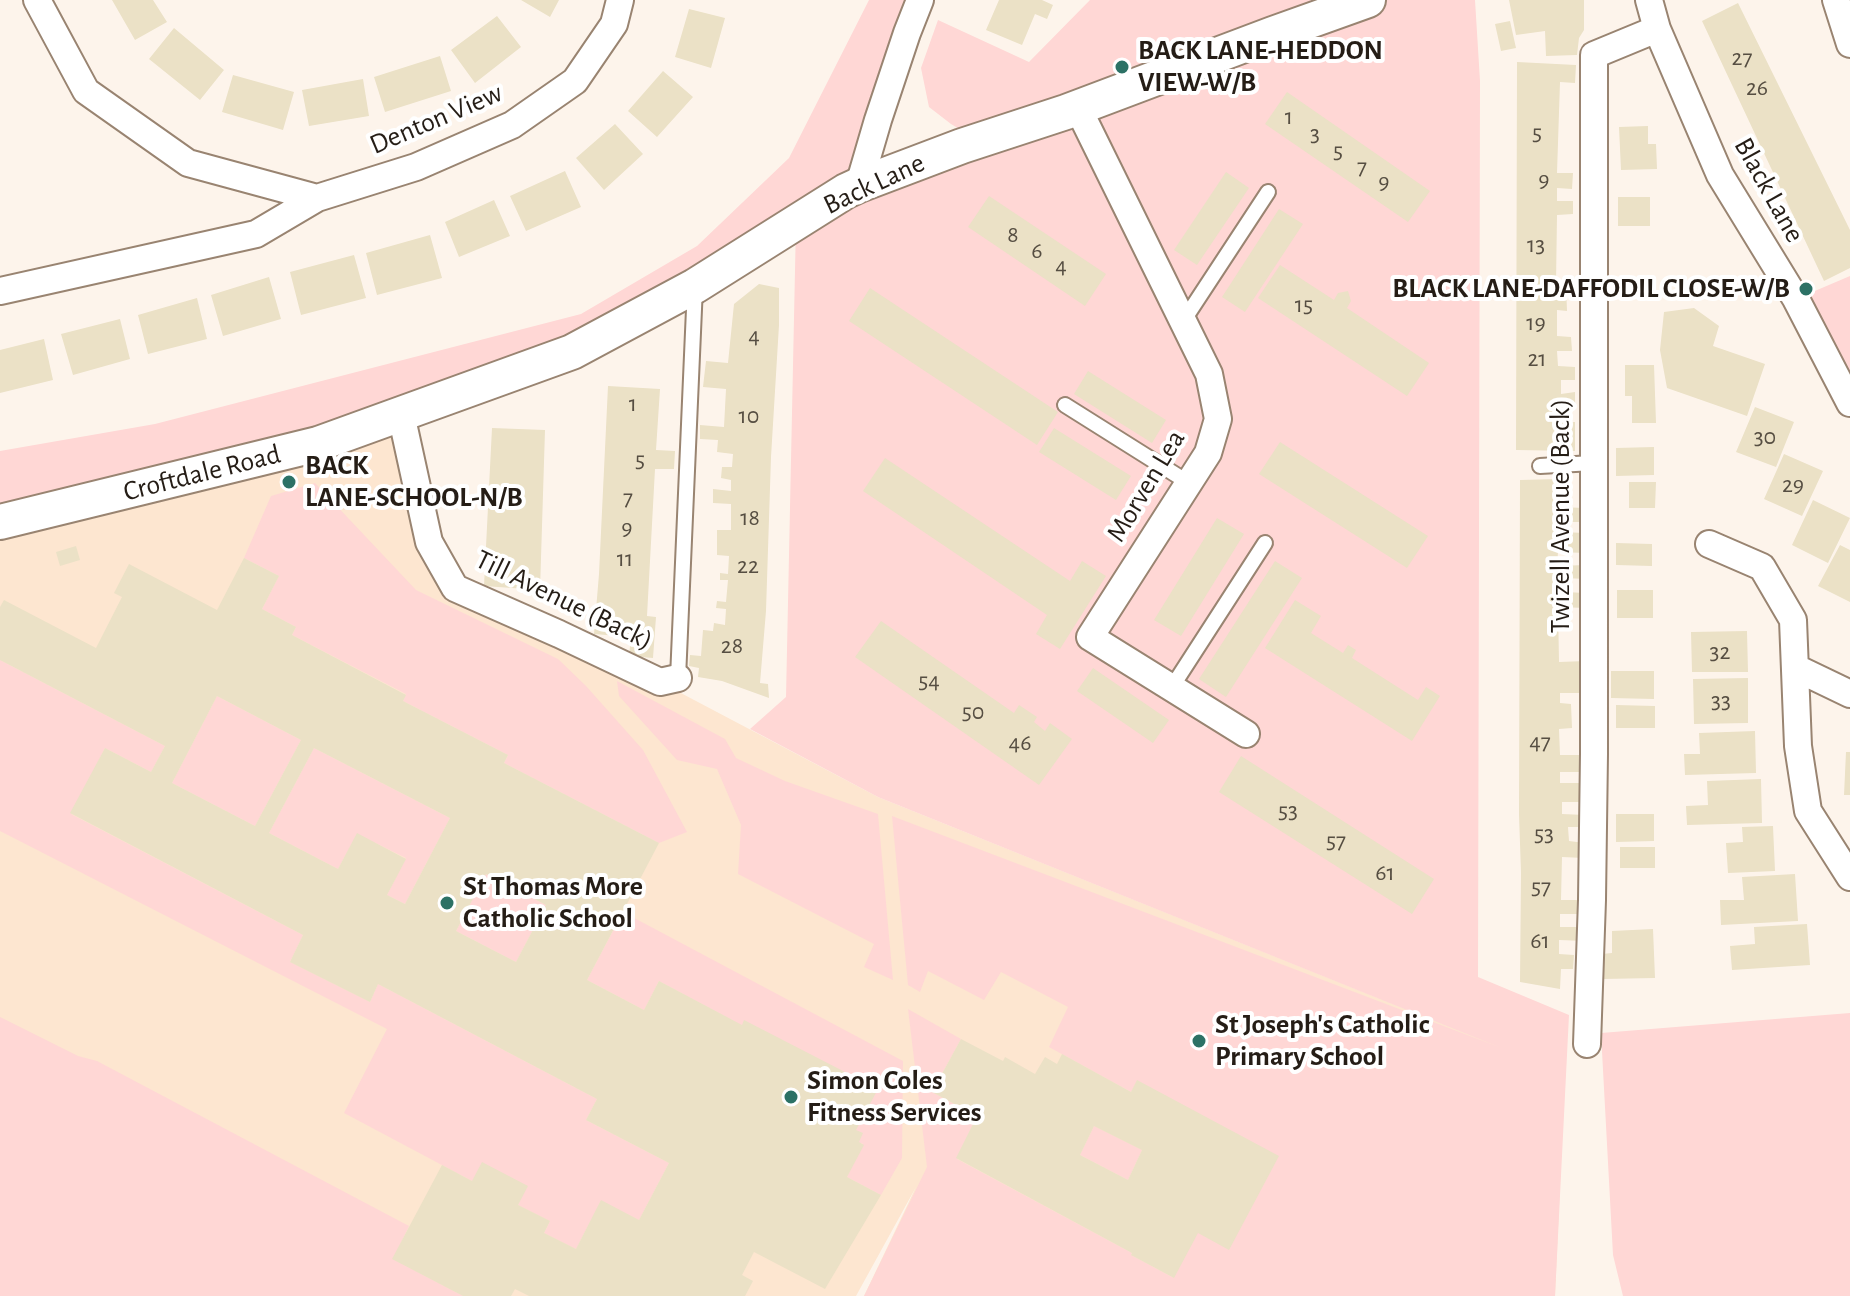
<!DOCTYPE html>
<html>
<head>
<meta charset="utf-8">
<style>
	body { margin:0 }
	canvas { display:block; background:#fdf4eb }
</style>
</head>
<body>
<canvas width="1850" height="1296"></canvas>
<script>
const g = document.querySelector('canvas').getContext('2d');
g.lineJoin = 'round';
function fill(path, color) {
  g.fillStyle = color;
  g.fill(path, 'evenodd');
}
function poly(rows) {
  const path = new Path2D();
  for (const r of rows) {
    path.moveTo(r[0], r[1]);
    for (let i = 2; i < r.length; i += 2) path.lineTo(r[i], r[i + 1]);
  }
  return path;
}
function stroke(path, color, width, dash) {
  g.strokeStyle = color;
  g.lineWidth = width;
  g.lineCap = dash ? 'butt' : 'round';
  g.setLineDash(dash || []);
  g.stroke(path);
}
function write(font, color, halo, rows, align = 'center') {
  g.font = font + ' "Alegreya Sans",sans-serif';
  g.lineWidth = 8;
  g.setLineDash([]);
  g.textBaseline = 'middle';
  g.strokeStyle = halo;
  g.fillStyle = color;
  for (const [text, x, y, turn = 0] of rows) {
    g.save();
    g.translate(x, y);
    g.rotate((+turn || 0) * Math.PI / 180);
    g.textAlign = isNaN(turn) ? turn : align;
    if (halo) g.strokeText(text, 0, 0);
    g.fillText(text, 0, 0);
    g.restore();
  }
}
fill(poly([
	[401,414,456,588,660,682,878,797,1565,1073,1555,1296,864,1296,916,1187,856,1296,0,1296,0,522]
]), '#fde6d0');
fill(poly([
	[869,0,920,0,859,184,976,139,951,124,929,107,921,68,938,20,1029,62,1090,0,1475,0,1480,81,1478,977,1569,1015,1555,1296,864,1296,927,1167,908,1009,961,1039,932,1092,977,1116,957,1159,1132,1253,1131,1255,1174,1278,1137,1081,1131,1092,1049,1047,1068,1007,1001,972,984,1000,928,971,920,992,908,985,892,816,1499,1047,878,797,750,729,786,697,796,223,572,352,0,523,0,451,155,424,581,314,697,246,789,158],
	[1850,276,1850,403,1796,299],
	[315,483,416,590,558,659,586,686,643,750,687,832,659,843,504,763,508,755,403,701,406,694,292,635,296,627,262,609,279,576,244,558,271,496],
	[0,660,165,746,151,772,105,748,71,814,303,935,290,962,370,1002,378,984,597,1099,586,1120,669,1163,639,1220,601,1201,576,1249,544,1233,550,1221,518,1205,527,1186,472,1181,344,1113,387,1029,0,831],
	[617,681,725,739,736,758,785,781,878,814,893,980,864,967,874,944,738,874,741,825,717,769,677,760,619,696],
	[217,696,301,740,255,826,172,783],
	[314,748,450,818,405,904,387,895,406,858,357,834,338,869,269,833],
	[486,874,546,905,516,962,456,931],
	[623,912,903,1061,902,1158,881,1195,847,1177,863,1144,858,1142,741,1025,659,981,644,1010,587,980],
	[1850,1013,1850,1296,1623,1296,1613,1255,1601,1033],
	[0,1017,78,1056,97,1061,409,1226,393,1259,463,1296,0,1296],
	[1094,1126,1142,1150,1128,1180,1080,1155]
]), '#ffd7d5');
fill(poly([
	[112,0,153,0,167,22,135,40],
	[521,0,559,0,550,17],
	[999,0,1042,0,1053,5,1047,19,1035,14,1022,45,986,30],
	[1509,0,1584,0,1584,30,1579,38,1577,55,1546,56,1545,31,1516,35],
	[1738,3,1850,230,1850,268,1824,281,1702,21],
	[689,9,725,18,711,68,675,57],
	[497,16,521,47,475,83,451,50],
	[1510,21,1516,48,1501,51,1495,24],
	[174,28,224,70,200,100,149,59],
	[440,56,451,91,385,112,374,77],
	[1517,62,1576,65,1575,83,1560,82,1557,173,1573,173,1572,189,1557,188,1557,201,1573,201,1573,214,1557,215,1556,284,1566,284,1567,311,1557,310,1557,336,1571,337,1572,351,1557,351,1558,366,1575,367,1575,380,1561,380,1561,394,1575,392,1575,406,1559,406,1558,422,1575,422,1575,451,1516,450],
	[663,71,693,97,657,137,628,111],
	[233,75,294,92,283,130,222,112],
	[363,79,369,116,309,126,302,90],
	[1287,92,1430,191,1408,222,1265,124],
	[615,124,643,154,604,190,576,158],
	[1648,126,1648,144,1656,144,1657,169,1621,170,1619,127],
	[565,171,581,207,526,231,510,196],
	[1226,172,1249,188,1197,265,1174,250],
	[989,196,1106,274,1085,306,968,227],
	[1618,197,1650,197,1650,226,1618,226],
	[494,200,510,236,459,257,445,222],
	[1279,209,1303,224,1245,312,1222,297],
	[430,235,442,278,377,295,366,253],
	[354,255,366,298,301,315,290,272],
	[1280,265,1334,300,1338,293,1348,291,1351,301,1347,308,1429,363,1407,396,1258,298],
	[269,277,281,319,223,336,211,295],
	[759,284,779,288,779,325,771,457,766,611,760,683,768,684,769,698,722,681,698,677,699,668,689,666,690,655,701,656,703,630,713,631,714,623,725,625,726,609,716,608,717,601,726,602,728,580,720,580,720,573,728,574,729,556,717,555,717,530,731,530,731,504,713,503,713,489,731,491,731,480,721,478,722,467,732,467,733,454,717,452,718,440,700,439,700,425,724,427,726,389,703,387,706,361,728,363,734,304],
	[870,288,1058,412,1037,445,849,321],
	[197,298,207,339,148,354,138,315],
	[1694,308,1719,326,1713,346,1765,364,1747,416,1667,388,1660,350,1664,312],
	[120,319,130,359,73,375,61,334],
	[44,339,53,380,0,393,0,350],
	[1625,365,1654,365,1656,423,1632,423,1632,396,1625,396],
	[1088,371,1166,420,1152,443,1074,394],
	[608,386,660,389,656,450,675,451,674,469,655,469,647,616,656,617,653,658,629,656,631,637,594,634,599,574],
	[1755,407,1794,422,1776,467,1736,452],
	[492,428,545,430,540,590,484,586],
	[1054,428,1131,476,1116,500,1039,452],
	[1280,442,1428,536,1407,568,1259,474],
	[1654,447,1654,475,1616,476,1616,448],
	[1784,454,1823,471,1802,516,1764,499],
	[885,458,1070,581,1082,561,1106,576,1060,649,1036,634,1047,615,863,491],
	[1558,479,1559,507,1585,508,1585,522,1560,522,1560,532,1586,533,1586,553,1558,552,1557,566,1586,565,1586,579,1564,578,1565,592,1585,593,1586,608,1558,607,1559,662,1586,661,1586,693,1560,693,1560,703,1571,704,1572,728,1559,729,1560,755,1586,755,1586,772,1560,772,1560,783,1586,783,1586,802,1562,802,1562,814,1585,815,1585,827,1568,827,1569,841,1585,843,1584,858,1562,857,1561,900,1585,900,1585,914,1560,914,1560,927,1585,927,1585,941,1559,940,1559,954,1574,955,1573,969,1561,969,1560,989,1520,982,1521,873,1519,814,1520,480],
	[1629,482,1656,482,1655,508,1629,508],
	[1813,500,1850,518,1828,563,1792,545],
	[1217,518,1244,534,1181,636,1154,620],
	[1616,543,1652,544,1652,566,1616,565],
	[1840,545,1850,550,1850,602,1818,586],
	[76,546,80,560,60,566,56,552],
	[244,558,279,576,262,609,296,627,292,635,406,695,403,701,508,755,504,763,659,843,587,980,644,1010,659,981,742,1025,744,1020,878,1089,856,1130,863,1133,859,1142,864,1145,847,1177,881,1195,825,1289,754,1252,742,1275,753,1281,745,1296,529,1296,515,1289,511,1296,463,1296,392,1259,442,1165,472,1181,482,1162,528,1186,518,1205,550,1221,544,1233,576,1249,601,1200,639,1220,669,1163,586,1120,597,1099,378,984,370,1002,290,962,303,935,70,813,105,748,151,772,165,746,0,660,0,607,4,600,96,648,122,597,114,593,129,564,217,610],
	[217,696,301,740,255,826,172,783],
	[314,748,450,818,405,904,387,895,406,859,357,833,338,869,269,833],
	[486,874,546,905,516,962,456,931],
	[1275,561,1302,578,1226,697,1199,679],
	[1617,590,1653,590,1653,618,1617,618],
	[1295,600,1321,616,1311,633,1343,653,1348,645,1356,650,1352,658,1418,700,1426,687,1440,696,1412,741,1265,648],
	[881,621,1014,713,1019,705,1037,717,1034,722,1045,731,1050,723,1072,739,1039,785,855,657],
	[1747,631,1748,672,1692,672,1691,632],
	[1093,668,1169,720,1153,743,1077,691],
	[1611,671,1654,671,1654,699,1611,698],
	[1748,678,1748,723,1694,724,1693,679],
	[1616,705,1655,706,1655,728,1616,728],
	[1755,731,1756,773,1685,775,1684,754,1700,754,1699,733],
	[1846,752,1850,752,1850,795,1844,795],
	[1241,756,1434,879,1412,914,1219,792],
	[1761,779,1762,823,1687,825,1686,806,1708,805,1707,781],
	[1616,814,1654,814,1654,841,1616,842],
	[1773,826,1775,871,1728,873,1726,843,1743,842,1742,827],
	[1620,847,1655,847,1655,868,1620,868],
	[1795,874,1798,921,1721,925,1720,900,1744,900,1742,877],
	[1807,924,1810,965,1732,970,1730,946,1755,944,1754,927],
	[1653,929,1655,978,1603,979,1602,954,1612,953,1612,931],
	[961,1039,1003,1061,1005,1057,1035,1074,1045,1057,1057,1064,1062,1054,1131,1092,1137,1080,1279,1156,1229,1250,1198,1233,1174,1278,1131,1255,1132,1253,956,1158,977,1116,932,1092],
	[1094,1126,1142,1150,1128,1180,1080,1155]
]), '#ebe1c6');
const service = poly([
	[1184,320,1268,192],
	[1065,405,1189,483],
	[1540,466,1593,463],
	[678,678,695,286],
	[1172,687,1265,543]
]);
const minor = poly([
	[37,0,86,91,188,163,317,198,416,167,512,125,575,81,614,24,620,0],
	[1649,0,1657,29,1720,175,1796,299,1850,403],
	[1836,0,1850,44],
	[1078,108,1209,374,1218,419,1208,453,1090,637,1246,734],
	[859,185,878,120,907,33,920,0],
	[0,291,256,234,317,198],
	[401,414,429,542,455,588,559,634,660,682,678,678],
	[1709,544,1762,567,1793,620,1798,746,1808,811,1850,877],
	[1796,668,1850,694],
	[1587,1044,1592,900,1594,754,1594,55,1657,29]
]);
const tertiary = poly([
	[0,522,318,444,572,352,695,286,846,191,859,185,962,146,1066,112,1273,34,1368,0]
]);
stroke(service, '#998471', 18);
stroke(minor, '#998471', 30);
stroke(tertiary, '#998471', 38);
stroke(service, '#fff', 14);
stroke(minor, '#fff', 26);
stroke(tertiary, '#fff', 34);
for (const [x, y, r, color] of [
	[1122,67,8,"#2c7165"],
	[1806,289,8,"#2c7165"],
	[289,482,8,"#2c7165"],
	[447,903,8,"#2c7165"],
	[1199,1041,8,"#2c7165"],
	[791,1097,8,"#2c7165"]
]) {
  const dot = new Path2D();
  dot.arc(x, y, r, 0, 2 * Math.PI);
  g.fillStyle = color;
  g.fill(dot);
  stroke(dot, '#fff', 3);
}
write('24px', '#564e42', null, [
	["27",1742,58],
	["26",1757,88],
	["1",1289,117],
	["5",1537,133],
	["3",1315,134],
	["5",1338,151],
	["7",1362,167],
	["9",1544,180],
	["9",1384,182],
	["8",1013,235],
	["13",1536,245],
	["6",1037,251],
	["4",1061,266],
	["15",1304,305],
	["19",1536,323],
	["4",754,336],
	["21",1537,359],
	["1",633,404],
	["10",749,416],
	["30",1765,437],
	["5",640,460],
	["29",1793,485],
	["7",628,498],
	["18",750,518],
	["9",627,528],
	["11",625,559],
	["22",748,566],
	["28",732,646],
	["32",1720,652],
	["54",929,681],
	["33",1721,701],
	["50",973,712],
	["47",1540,742],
	["46",1020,743],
	["53",1288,811],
	["53",1544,834],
	["57",1336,841],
	["61",1385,873],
	["57",1541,887],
	["61",1540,941]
]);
write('bold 28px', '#251d16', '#fff', [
	["BACK LANE-HEDDON",1138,51],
	["VIEW-W/B",1138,83],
	["BLACK LANE-DAFFODIL CLOSE-W/B",1790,289,"right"],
	["BACK",305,466],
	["LANE-SCHOOL-N/B",305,498],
	["St Thomas More",463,887],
	["Catholic School",463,919],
	["St Joseph's Catholic",1215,1025],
	["Primary School",1215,1057],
	["Simon Coles",807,1081],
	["Fitness Services",807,1113]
], 'left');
write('28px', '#251d16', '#fff', [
	["Denton View",436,119,-23],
	["Back Lane",874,184,-25],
	["Black Lane",1769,190,61],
	["Croftdale Road",202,473,-14],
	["Morven Lea",1146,486,-59],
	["Twizell Avenue (Back)",1561,516,-90],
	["Till Avenue (Back)",564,600,26]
]);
</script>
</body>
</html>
